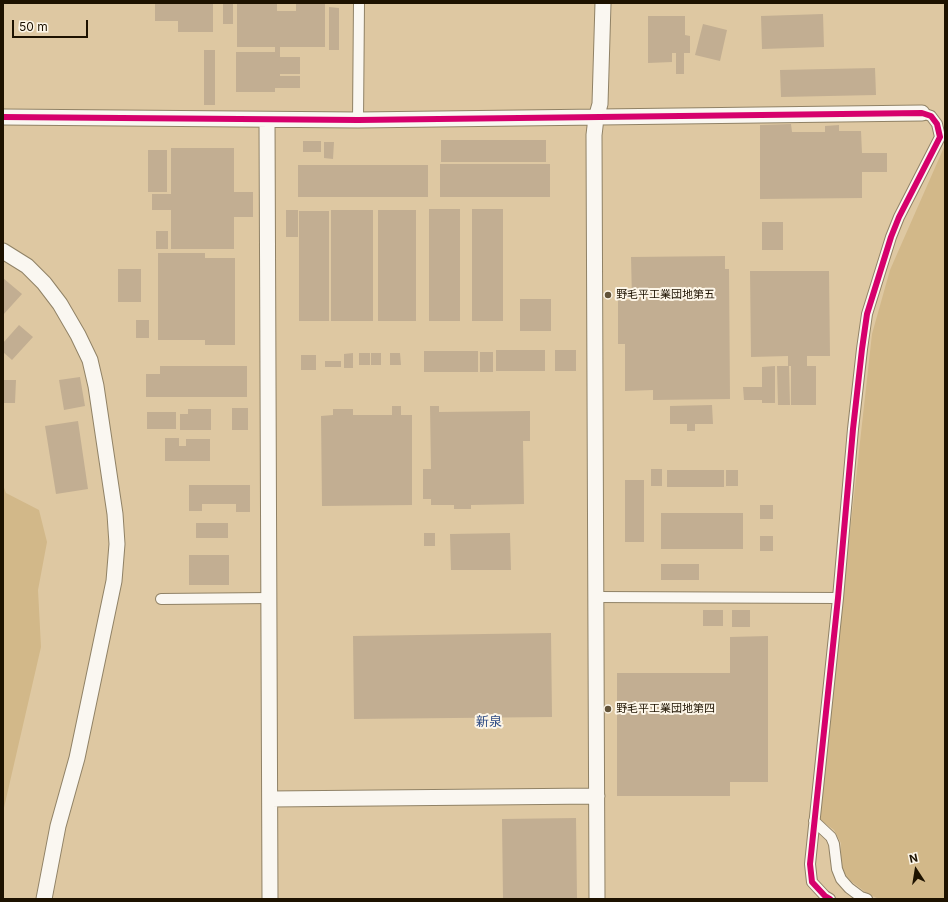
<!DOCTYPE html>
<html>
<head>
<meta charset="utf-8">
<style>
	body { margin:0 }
	#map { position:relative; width:948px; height:902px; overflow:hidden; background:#dec8a2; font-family:Inter,sans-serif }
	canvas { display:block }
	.frame { position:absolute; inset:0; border:4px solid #1d1200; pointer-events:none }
	.north { position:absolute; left:896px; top:850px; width:40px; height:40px; -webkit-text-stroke:3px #fdf6e8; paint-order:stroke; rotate:348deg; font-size:11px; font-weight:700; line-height:16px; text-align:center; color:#1d1200 }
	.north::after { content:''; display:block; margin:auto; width:14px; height:18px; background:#1d1200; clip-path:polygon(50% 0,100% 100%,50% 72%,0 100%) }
	.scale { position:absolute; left:12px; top:20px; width:76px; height:18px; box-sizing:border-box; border:2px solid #1d1200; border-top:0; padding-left:5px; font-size:12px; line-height:14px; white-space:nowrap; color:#1d1200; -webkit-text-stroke:3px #fdf6e8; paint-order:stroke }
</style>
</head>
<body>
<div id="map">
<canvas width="948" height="902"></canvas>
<div class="frame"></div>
<div class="north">N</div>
<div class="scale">50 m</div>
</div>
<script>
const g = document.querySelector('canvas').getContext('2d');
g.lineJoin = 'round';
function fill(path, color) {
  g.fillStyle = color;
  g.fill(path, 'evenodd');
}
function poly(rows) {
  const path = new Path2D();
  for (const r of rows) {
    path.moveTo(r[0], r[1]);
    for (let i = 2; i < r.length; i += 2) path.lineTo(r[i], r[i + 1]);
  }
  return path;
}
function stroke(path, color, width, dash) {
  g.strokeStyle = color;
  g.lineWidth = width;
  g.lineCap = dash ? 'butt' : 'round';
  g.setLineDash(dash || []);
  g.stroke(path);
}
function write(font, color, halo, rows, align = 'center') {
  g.font = font + ' Inter,"Noto Sans JP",sans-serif';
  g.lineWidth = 4;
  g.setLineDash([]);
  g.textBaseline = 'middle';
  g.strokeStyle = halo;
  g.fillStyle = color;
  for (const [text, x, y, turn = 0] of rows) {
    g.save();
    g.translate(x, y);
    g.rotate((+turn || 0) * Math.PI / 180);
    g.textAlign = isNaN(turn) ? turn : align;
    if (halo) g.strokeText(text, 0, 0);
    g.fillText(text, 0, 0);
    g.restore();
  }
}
fill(poly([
	[945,145,945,899,879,899,868,894,851,881,844,873,841,863,841,843,834,830,826,824,818,820,872,334,890,270],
	[3,485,6,493,39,510,47,542,38,590,41,647,3,812]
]), '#d2b889');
fill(poly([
	[155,3,213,3,213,32,178,32,178,21,155,21],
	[223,3,233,3,233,24,223,24],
	[237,3,277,3,277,11,296,11,296,3,325,3,325,47,280,47,280,57,300,57,300,74,280,74,280,76,300,76,300,88,275,88,275,92,236,92,236,52,275,52,275,47,237,47],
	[329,7,339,8,339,50,329,50],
	[823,14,824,47,762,49,761,16],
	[648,16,685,16,685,35,690,36,690,53,684,53,684,74,676,74,676,53,672,53,672,62,648,63],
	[703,24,727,30,720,61,695,55],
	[204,50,215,50,215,105,204,105],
	[875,68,876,95,781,97,780,70],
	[791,124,792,132,825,132,825,126,839,125,839,131,861,131,862,153,887,153,887,172,862,172,862,198,760,199,760,125],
	[441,140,546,140,546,162,441,162],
	[303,141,321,141,321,152,303,152],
	[324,142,334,142,333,159,324,158],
	[171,148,234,148,234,192,253,192,253,217,234,217,234,249,171,249,171,210,152,210,152,194,171,194],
	[148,150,167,150,167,192,148,192],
	[440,164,550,164,550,197,440,197],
	[298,165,428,165,428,197,298,197],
	[429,209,460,209,460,321,429,321],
	[472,209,503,209,503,321,472,321],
	[286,210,298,210,298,237,286,237],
	[331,210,373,210,373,321,331,321],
	[378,210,416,210,416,321,378,321],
	[299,211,329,211,329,321,299,321],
	[762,222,783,222,783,250,762,250],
	[156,231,168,231,168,249,156,249],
	[158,253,205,253,205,258,235,258,235,345,205,345,205,340,158,340],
	[725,256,725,269,729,269,730,399,653,400,653,390,625,391,625,344,618,344,618,300,632,300,631,257],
	[118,269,141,269,141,302,118,302],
	[750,271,829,271,830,356,807,356,807,366,816,366,816,405,791,405,791,366,789,366,790,405,778,405,777,366,788,366,788,356,751,357],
	[3,278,22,294,3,315],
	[520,299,551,299,551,331,520,331],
	[136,320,149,320,149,338,136,338],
	[19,325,33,337,12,360,3,352,3,343],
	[496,350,545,350,545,371,496,371],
	[555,350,576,350,576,371,555,371],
	[424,351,478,351,478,372,424,372],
	[480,352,493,352,493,372,480,372],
	[353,353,353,368,344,368,344,354],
	[359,353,370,353,370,365,359,365],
	[371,353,381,353,381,365,371,365],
	[390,353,400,353,401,365,390,365],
	[301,355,316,355,316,370,301,370],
	[325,361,341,361,341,367,325,367],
	[160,366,247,366,247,397,146,397,146,374,160,374],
	[775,366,775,403,762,403,762,400,744,400,743,387,762,387,762,367],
	[80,377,85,406,64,410,59,380],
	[3,380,16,380,15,403,3,403],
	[712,405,713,424,695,424,695,431,687,431,687,424,670,424,670,406],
	[392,406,401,406,401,415,412,415,412,505,322,506,321,416,333,415,333,409,353,409,353,415,392,415],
	[430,406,439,406,439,412,530,411,530,441,523,441,524,504,471,505,471,509,454,509,454,505,431,505,431,499,423,499,423,469,431,469],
	[232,408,248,408,248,430,232,430],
	[188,409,211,409,211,430,180,430,180,414,188,414],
	[147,412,176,412,176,429,147,429],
	[78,421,88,489,56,494,45,426],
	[165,438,179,438,179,446,186,446,186,439,210,439,210,461,165,461],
	[651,469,662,469,662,486,651,486],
	[667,470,724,470,724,487,667,487],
	[726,470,738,470,738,486,726,486],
	[625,480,644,480,644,542,625,542],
	[189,485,250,485,250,512,236,512,236,504,202,504,202,511,189,511],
	[760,505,773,505,773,519,760,519],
	[661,513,743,513,743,549,661,549],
	[196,523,228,523,228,538,196,538],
	[424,533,435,533,435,546,424,546],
	[510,533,511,570,451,570,450,534],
	[760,536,773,536,773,551,760,551],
	[189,555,229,555,229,585,189,585],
	[661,564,699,564,699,580,661,580],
	[703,610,723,610,723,626,703,626],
	[732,610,750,610,750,627,732,627],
	[551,633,552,717,354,719,353,636],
	[768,636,768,782,730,782,730,796,617,796,617,673,730,673,730,637],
	[576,818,577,899,503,899,502,819]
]), '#c2ae92');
const street = poly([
	[358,120,359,3],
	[596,597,838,598],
	[161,599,270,598],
	[814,821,831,837,834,844,837,869,841,879,849,888,861,897,867,899],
	[830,899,825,896,812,882,810,864,838,598,853,429,862,349,867,314,891,237,899,217,940,137,937,124,931,116,922,113]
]);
const secondary = poly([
	[3,117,358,120,922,113],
	[267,120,270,899],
	[3,251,27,266,44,283,60,304,78,335,90,360,96,386,115,514,117,544,114,581,77,758,58,826,44,899],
	[270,799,597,796],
	[597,899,594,135,596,118,600,104,603,3]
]);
stroke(street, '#908266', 12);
stroke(secondary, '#908266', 17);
stroke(street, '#faf7f1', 10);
stroke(secondary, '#faf7f1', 15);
stroke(poly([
	[3,117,358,120,922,113,931,116,937,124,940,137,899,217,891,237,867,314,862,349,853,429,838,598,810,864,812,882,825,896,830,899]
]), '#d6006c', 6);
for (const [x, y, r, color] of [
	[608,295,4,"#615239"],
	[608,709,4,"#615239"]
]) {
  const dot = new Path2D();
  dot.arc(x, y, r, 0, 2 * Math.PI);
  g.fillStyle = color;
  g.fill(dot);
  stroke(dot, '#fdf6e8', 1.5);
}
write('11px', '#1d1200', '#fdf6e8', [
	["野毛平工業団地第五",616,295],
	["野毛平工業団地第四",616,709]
], 'left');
write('13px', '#304d85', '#fdf6e8', [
	["新泉",489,722]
]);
</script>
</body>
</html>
